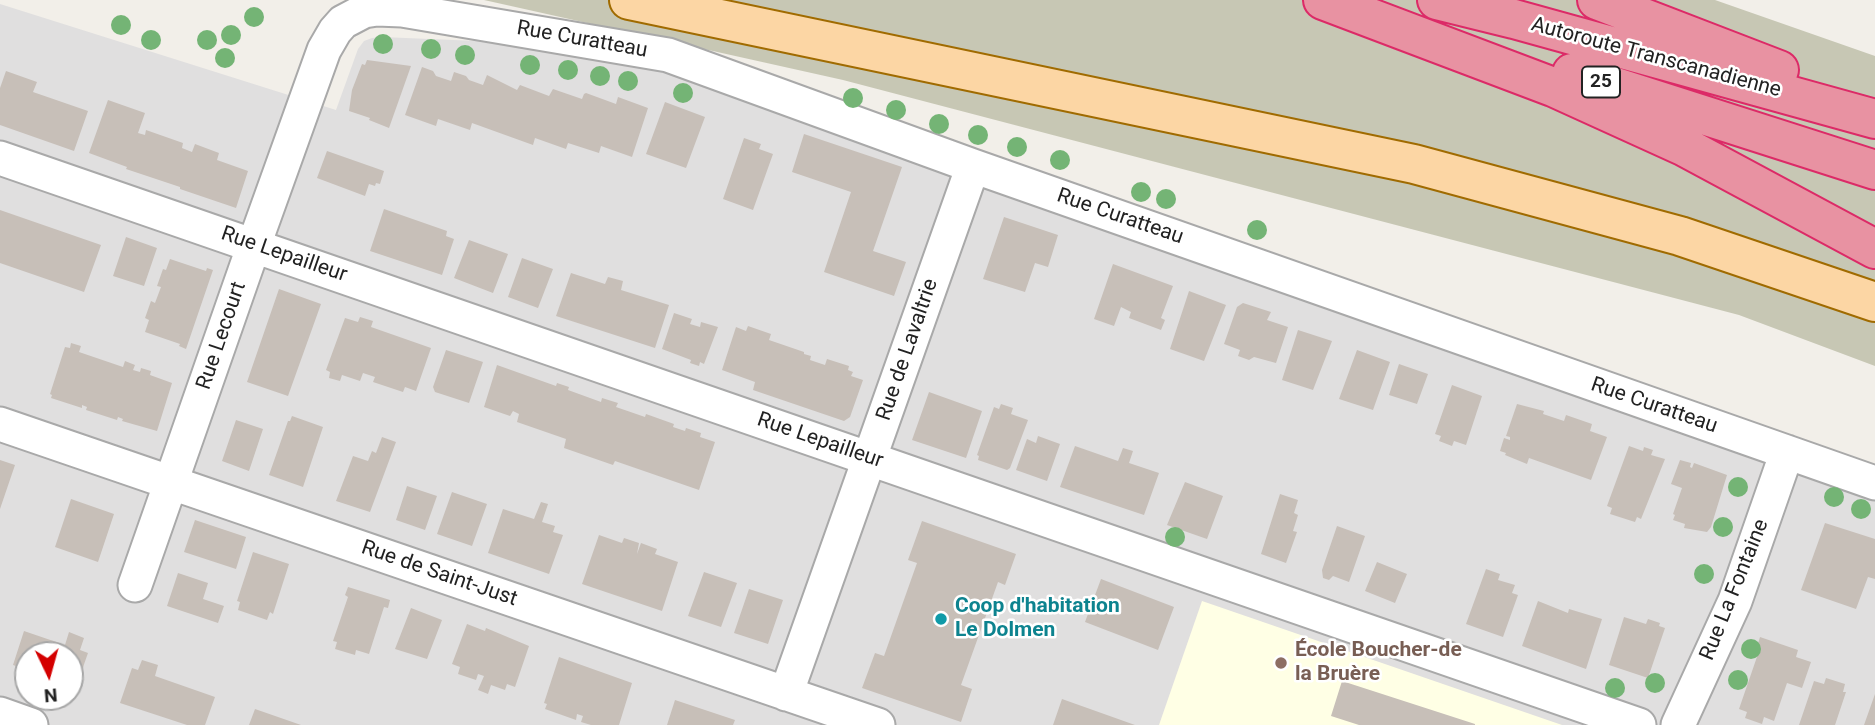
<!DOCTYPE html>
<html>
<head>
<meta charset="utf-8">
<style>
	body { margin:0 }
	#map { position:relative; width:1875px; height:725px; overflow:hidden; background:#f2efe9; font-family:Roboto,sans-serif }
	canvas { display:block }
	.north { position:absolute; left:14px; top:641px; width:70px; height:70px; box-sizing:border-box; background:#fff; border:2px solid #a7a7a7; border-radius:50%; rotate:175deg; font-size:19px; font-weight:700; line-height:28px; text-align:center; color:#222 }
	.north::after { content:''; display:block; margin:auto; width:24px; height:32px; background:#d40000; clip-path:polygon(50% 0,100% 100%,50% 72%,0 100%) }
</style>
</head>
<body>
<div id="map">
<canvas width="1875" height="725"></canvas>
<div class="north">N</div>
</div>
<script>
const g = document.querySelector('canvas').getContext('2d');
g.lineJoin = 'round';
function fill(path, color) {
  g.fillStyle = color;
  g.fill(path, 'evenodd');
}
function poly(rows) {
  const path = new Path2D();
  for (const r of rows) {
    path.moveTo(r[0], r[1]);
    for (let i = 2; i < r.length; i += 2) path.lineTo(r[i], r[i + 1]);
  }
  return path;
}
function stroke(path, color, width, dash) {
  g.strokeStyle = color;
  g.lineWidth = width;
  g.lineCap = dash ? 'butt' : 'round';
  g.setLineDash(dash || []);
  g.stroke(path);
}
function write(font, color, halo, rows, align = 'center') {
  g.font = font + ' Roboto,sans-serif';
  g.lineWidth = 5;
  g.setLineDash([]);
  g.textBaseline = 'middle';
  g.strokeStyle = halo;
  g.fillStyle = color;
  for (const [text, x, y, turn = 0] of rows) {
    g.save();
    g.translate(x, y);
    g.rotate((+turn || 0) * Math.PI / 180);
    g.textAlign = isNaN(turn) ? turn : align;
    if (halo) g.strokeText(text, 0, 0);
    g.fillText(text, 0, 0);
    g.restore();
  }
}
fill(poly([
	[0,4,336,110,358,49,364,41,372,38,382,37,692,50,1875,470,1875,725,0,725],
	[28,655,70,655,70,697,28,697]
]), '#e0dfdf');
fill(poly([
	[1202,601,1562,725,1159,725]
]), '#ffffe5');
fill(poly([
	[484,0,1715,0,1875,56,1875,366,1739,315,843,80]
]), '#c7c7b4');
fill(poly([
	[367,60,411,66,389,128,369,120,370,118,349,111,352,90,362,64,365,65],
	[422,67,433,71,436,76,451,81,454,72,466,76,469,80,483,85,487,75,517,90,520,85,549,96,553,89,582,99,584,94,586,93,616,104,618,97,648,108,632,157,601,146,599,153,568,143,566,149,535,138,533,145,472,123,470,130,438,119,436,126,405,115],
	[6,71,37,82,33,92,88,111,74,151,0,125,0,88],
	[108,100,145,113,138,133,145,135,146,130,183,143,182,148,192,152,195,144,219,153,217,160,248,171,236,208,180,189,180,187,126,169,127,167,89,153],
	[665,102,705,117,686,168,646,154],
	[804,134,902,167,873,251,906,262,894,296,824,272,851,192,792,172],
	[744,138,761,144,759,149,773,154,753,210,723,199],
	[327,151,384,171,380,184,376,183,375,186,369,184,365,196,317,178],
	[384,209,447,231,446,236,454,239,442,275,370,251],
	[0,210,101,245,84,292,0,263],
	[1004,217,1058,235,1048,267,1035,263,1025,292,983,279],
	[126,237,157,248,144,286,113,276],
	[469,240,508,254,493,293,454,278],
	[522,258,553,269,538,308,508,297],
	[170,259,206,271,207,268,213,270,186,349,179,346,180,344,145,332,149,320,145,318,151,301,155,303,161,287,157,286,163,269,166,270],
	[1113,264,1173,286,1161,318,1165,320,1161,330,1129,318,1131,312,1121,307,1114,326,1094,319],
	[571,273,605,284,608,277,623,281,621,290,669,305,655,348,556,316],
	[279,289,321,304,288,396,247,382],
	[1189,291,1226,305,1204,361,1170,349],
	[1243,303,1271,312,1267,320,1288,327,1276,363,1254,357,1249,360,1238,356,1240,350,1224,344,1237,307],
	[674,313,692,319,690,324,700,327,701,322,718,327,704,364,700,362,699,366,690,363,691,360,662,349],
	[360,317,373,321,371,327,431,348,416,391,405,387,403,392,373,382,375,377,363,373,360,381,342,375,340,381,329,378,330,372,326,370,345,318,358,322],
	[748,326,771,334,769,340,804,352,804,354,811,356,810,360,825,365,827,359,849,366,848,370,853,372,851,376,863,380,850,417,844,421,753,390,755,382,722,370,736,327,746,331],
	[1298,330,1332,341,1313,390,1282,380],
	[71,343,81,346,79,352,123,367,125,361,135,365,133,370,140,372,141,368,151,371,150,375,172,383,157,431,122,421,123,419,118,417,117,420,86,410,87,407,82,405,82,408,51,398,52,395,50,394,65,347,70,348],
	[446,350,483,362,469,403,435,392,433,387],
	[1357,350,1390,362,1373,410,1339,399],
	[1399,364,1428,374,1417,404,1389,395],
	[497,365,556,386,557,383,569,387,568,390,601,402,602,398,618,403,616,407,645,417,646,414,674,424,673,427,685,431,686,428,701,433,700,437,715,442,699,490,615,461,613,465,564,448,566,439,517,422,519,414,513,411,510,416,484,407],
	[1452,385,1482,396,1466,445,1454,441,1452,446,1439,441,1441,436,1435,434],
	[929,392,982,411,966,458,912,440],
	[1001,404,1013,408,1011,414,1028,420,1010,468,1007,470,978,460,979,456,977,455,994,407,999,409],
	[1517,404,1544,411,1543,414,1564,421,1566,415,1592,424,1590,431,1607,437,1591,480,1529,458,1527,464,1505,455,1506,453,1500,451,1504,438,1510,440,1510,437,1506,436],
	[292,416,323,427,303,487,269,475,288,421,290,421],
	[236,420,263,429,249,471,222,461],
	[1038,436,1060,444,1047,481,1016,470,1027,439,1036,443],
	[382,437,396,442,370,512,336,501,353,456,368,461,372,451,376,453],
	[1075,446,1118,461,1123,448,1133,451,1129,463,1159,473,1144,515,1060,487],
	[1629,446,1643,451,1644,447,1653,450,1651,455,1665,459,1641,519,1637,517,1635,522,1610,514,1612,508,1607,506],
	[0,460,15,465,0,509],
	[1680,460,1691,463,1690,467,1692,468,1694,463,1727,475,1711,527,1707,532,1684,528,1685,524,1673,520,1675,515,1673,514,1682,488,1671,484],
	[1185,482,1223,496,1207,539,1167,525],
	[407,486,437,496,425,530,396,520],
	[452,492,487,504,472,546,437,534],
	[1280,494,1298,500,1294,513,1298,515,1293,531,1297,532,1286,563,1261,554],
	[71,499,114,514,98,562,55,547],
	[541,502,548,504,542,522,555,526,553,532,563,535,549,574,488,553,503,509,534,519],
	[195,520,246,537,236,569,184,552],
	[922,521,1016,554,1005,585,998,582,961,685,972,689,961,722,862,688,875,653,884,656,917,563,908,560],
	[1825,523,1875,539,1875,579,1868,577,1856,609,1801,590],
	[1337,526,1365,536,1349,582,1333,576,1329,580,1323,578,1322,570],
	[599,535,622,543,624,538,639,543,637,554,641,543,657,549,655,554,678,562,662,611,582,584],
	[253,552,289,564,273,614,270,612,267,620,238,610,240,602,237,601],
	[1377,562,1407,574,1395,603,1365,591],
	[1486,569,1500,574,1498,580,1515,585,1512,593,1518,595,1503,637,1466,624],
	[704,572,737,583,721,627,688,616],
	[178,573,208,583,203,599,224,606,218,623,167,606],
	[1101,579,1174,607,1158,650,1085,622],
	[348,587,390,600,388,608,384,607,369,654,356,650,355,655,335,649,337,642,333,641,348,597,345,595],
	[749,589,783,600,768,644,734,633],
	[1538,601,1568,613,1569,609,1602,619,1586,669,1522,646],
	[411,608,442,620,427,659,395,649],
	[1624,617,1646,624,1648,619,1660,623,1659,626,1665,628,1648,678,1609,665],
	[467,624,485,631,486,628,529,646,515,687,507,684,505,690,491,685,488,694,478,690,484,676,478,674,476,680,458,674,460,667,452,664],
	[24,631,65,645,69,632,84,638,80,650,88,653,76,687,70,685,70,655,28,655,28,670,13,665],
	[1760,637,1798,650,1796,657,1811,662,1802,688,1787,683,1774,721,1764,717,1762,724,1745,718,1747,712,1739,709,1759,651,1756,650],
	[559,657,632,683,619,725,591,725,581,722,583,716,577,714,576,720,545,709,547,704,544,703],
	[142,660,158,665,155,676,215,697,205,725,187,725,120,703,132,668,138,670],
	[1826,678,1845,684,1843,692,1846,692,1835,725,1799,725,1814,681,1824,684],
	[1342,681,1475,724,1475,725,1359,725,1331,716],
	[1875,694,1875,725,1864,725],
	[1062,699,1135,725,1053,725],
	[675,700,735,720,733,725,667,725],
	[255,709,301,725,249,725]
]), '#c7bfb8');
const minor = poly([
	[0,158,1639,725],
	[0,424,878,725],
	[135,585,254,245,324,50,335,31,343,22,364,11,377,9,402,10,668,55,973,166,1875,483],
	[786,694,973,166],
	[0,714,31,725],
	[1678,725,1735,601,1787,452]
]);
const major = poly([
	[629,0,1414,164,1680,236,1875,302]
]);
const highway = poly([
	[1323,0,1553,87,1685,147,1875,249],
	[1437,0,1514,19,1875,119],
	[1597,0,1779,70],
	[1572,73,1875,170]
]);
stroke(minor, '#a9a9a9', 37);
stroke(major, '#a06b00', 42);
stroke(highway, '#dc2a67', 42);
stroke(minor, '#fff', 33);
stroke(major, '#fcd6a4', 38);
stroke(highway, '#e892a2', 38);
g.fillStyle = '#74b475';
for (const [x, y] of [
	[254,17],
	[121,25],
	[231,35],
	[151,40],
	[207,40],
	[383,44],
	[431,49],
	[465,55],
	[225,58],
	[530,65],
	[568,70],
	[600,76],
	[628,81],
	[683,93],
	[853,98],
	[896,110],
	[939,124],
	[978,135],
	[1017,147],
	[1060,160],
	[1141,192],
	[1166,199],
	[1257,230],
	[1738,487],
	[1834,497],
	[1861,509],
	[1723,527],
	[1175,537],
	[1704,574],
	[1751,649],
	[1738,680],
	[1655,683],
	[1615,688]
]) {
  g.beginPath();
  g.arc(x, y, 10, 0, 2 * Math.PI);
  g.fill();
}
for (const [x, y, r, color] of [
	[941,619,7,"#0f9aa8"],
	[1281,663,7,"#8d6e63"]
]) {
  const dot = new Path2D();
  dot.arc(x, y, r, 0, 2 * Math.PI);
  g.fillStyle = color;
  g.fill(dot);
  stroke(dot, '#fff', 2.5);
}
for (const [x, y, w] of [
	[1601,82,38]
]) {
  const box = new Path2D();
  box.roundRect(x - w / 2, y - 15.5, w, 31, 5);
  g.fillStyle = '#fff';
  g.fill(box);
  stroke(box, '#222', 2);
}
write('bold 19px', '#222', null, [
	["25",1601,82]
]);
write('21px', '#222', '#fff', [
	["Rue Curatteau",582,40,10],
	["Autoroute Transcanadienne",1656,58,15],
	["Rue Curatteau",1120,217,19],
	["Rue Lepailleur",284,255,19],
	["Rue Lecourt",222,336,-71],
	["Rue de Lavaltrie",908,350,-71],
	["Rue Curatteau",1654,406,19],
	["Rue Lepailleur",820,441,19],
	["Rue de Saint-Just",439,574,19],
	["Rue La Fontaine",1735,590,-68]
]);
write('bold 21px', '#0d838f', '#fff', [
	["Coop d'habitation",955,607],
	["Le Dolmen",955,631]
], 'left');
write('bold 21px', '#785e54', '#fff', [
	["École Boucher-de",1295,651],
	["la Bruère",1295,675]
], 'left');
</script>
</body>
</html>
